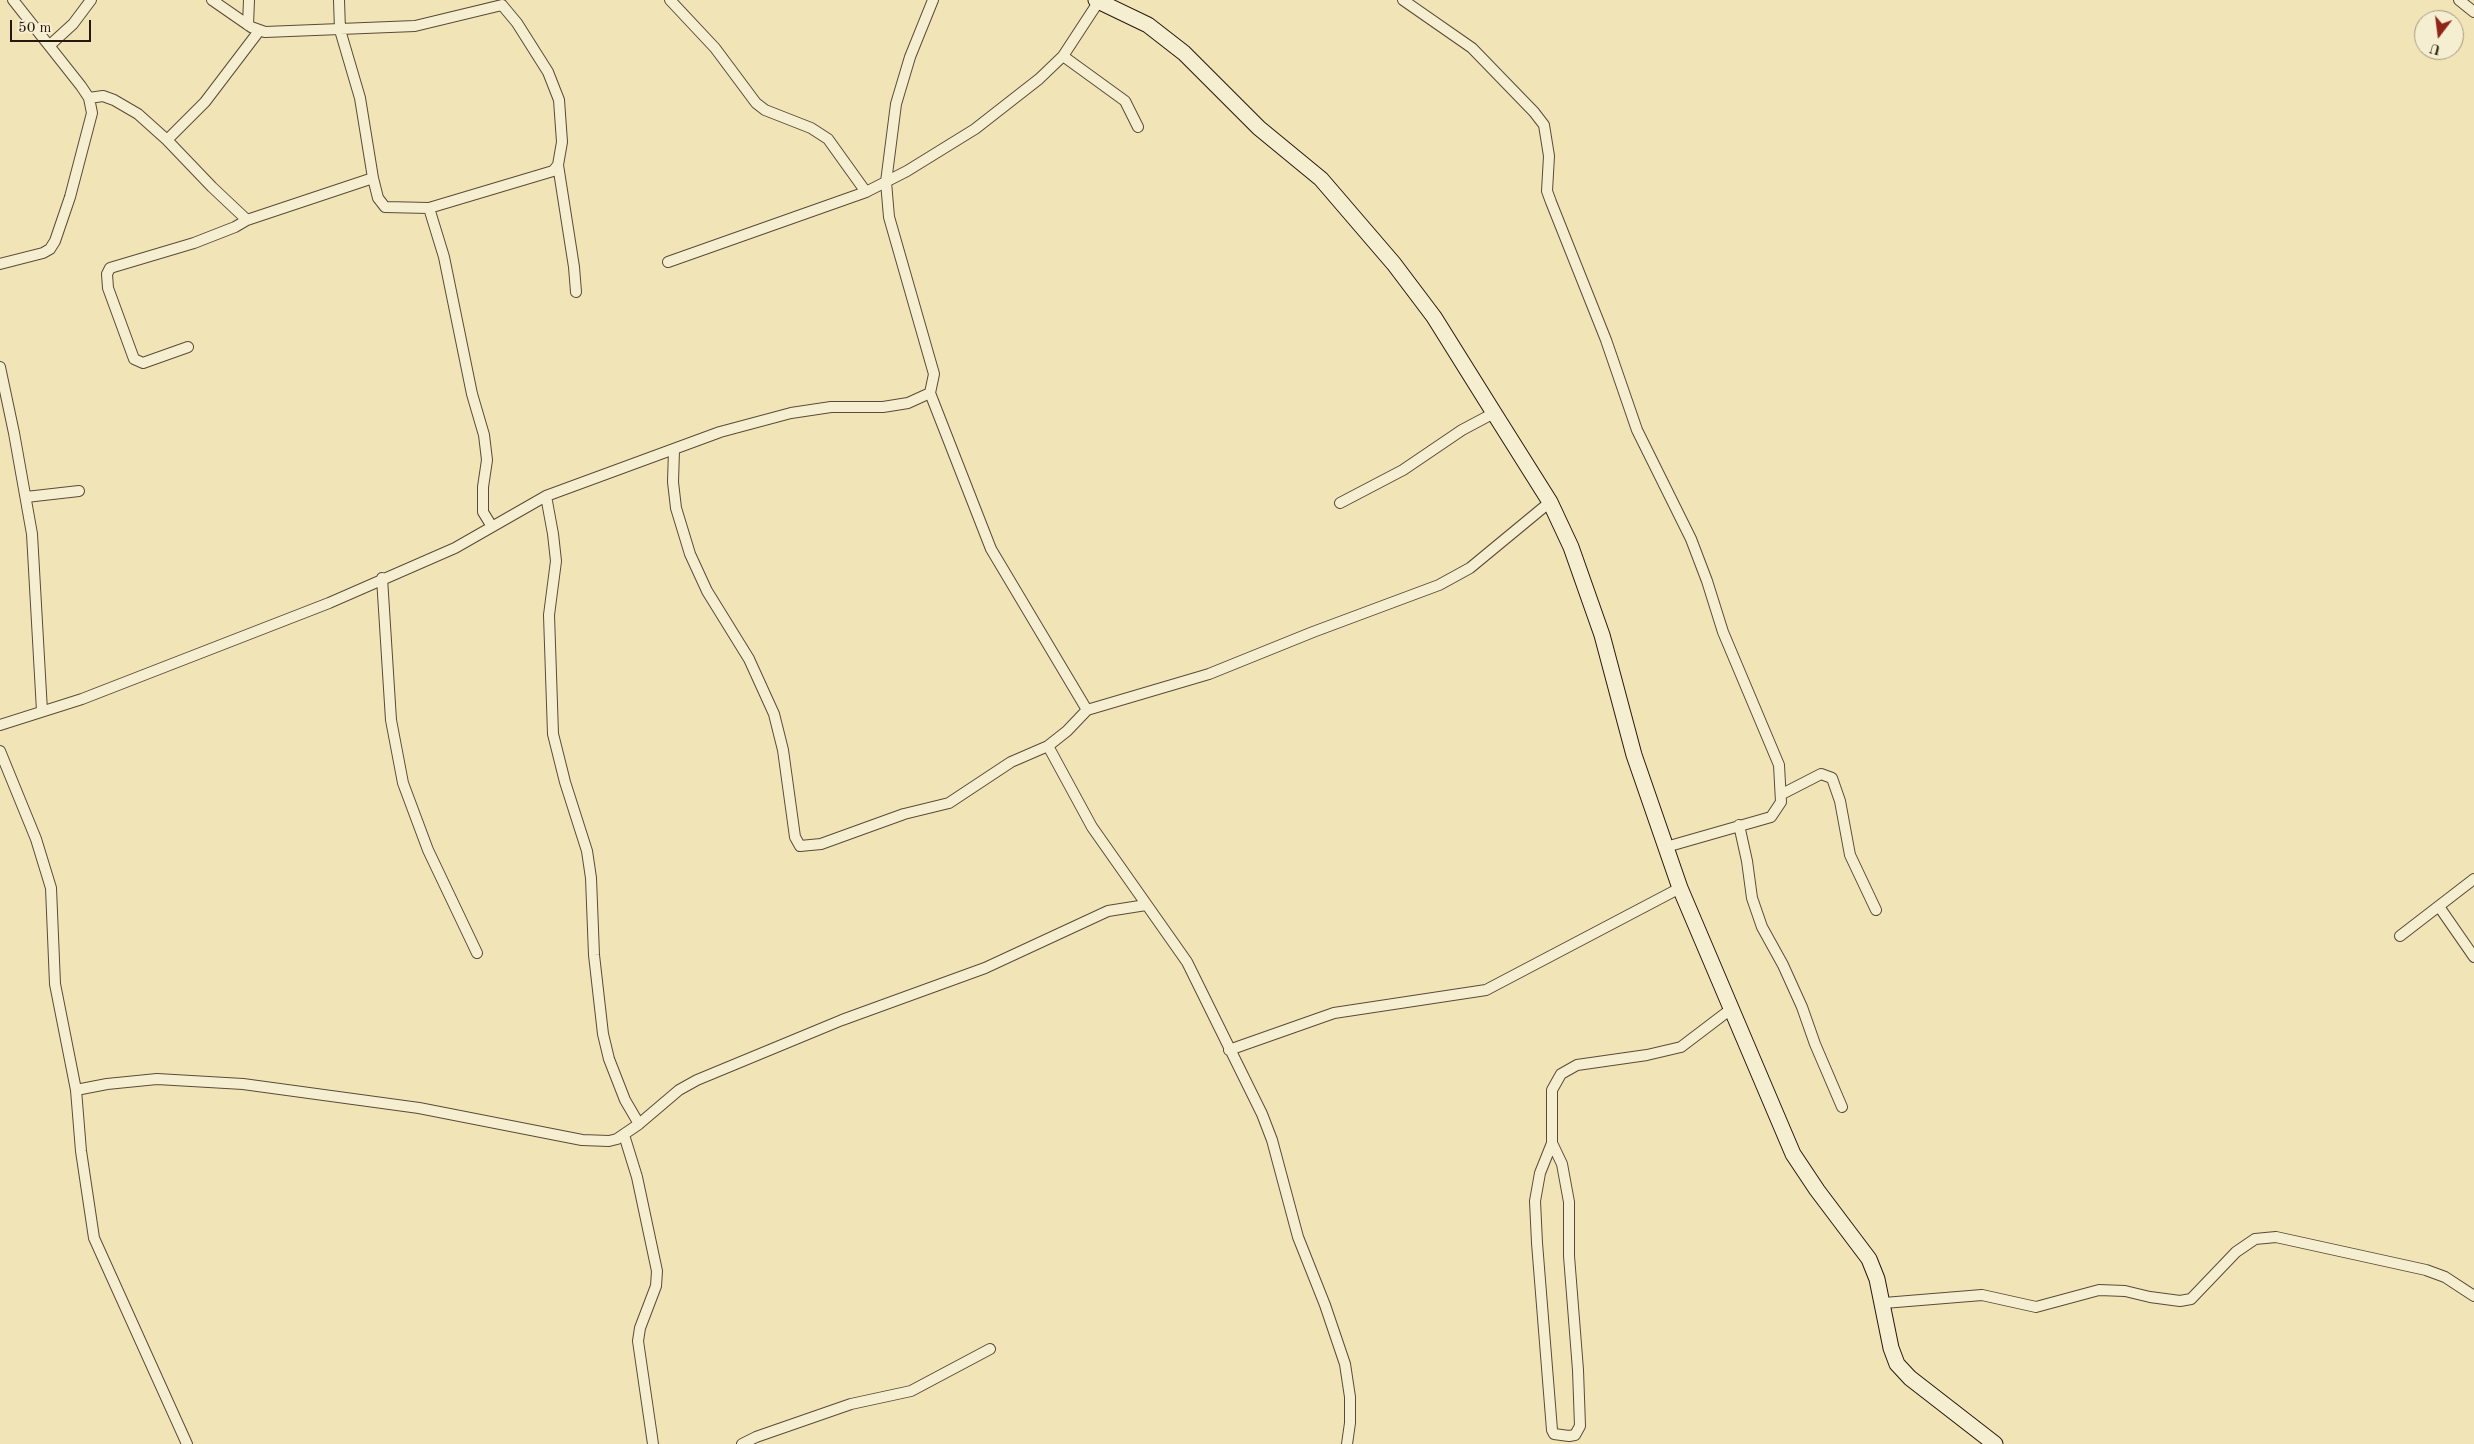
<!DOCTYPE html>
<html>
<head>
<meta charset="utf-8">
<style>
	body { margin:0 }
	#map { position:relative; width:2474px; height:1444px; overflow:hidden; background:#f1e5b7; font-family:"Old Standard TT",serif }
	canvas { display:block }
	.north { position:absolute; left:2414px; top:10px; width:50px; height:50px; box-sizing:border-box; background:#f6eed0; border:1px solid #a39882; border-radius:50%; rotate:195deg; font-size:14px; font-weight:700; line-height:20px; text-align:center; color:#26180e }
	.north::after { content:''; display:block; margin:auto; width:18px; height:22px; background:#8f2418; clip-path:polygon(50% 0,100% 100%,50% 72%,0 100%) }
	.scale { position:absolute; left:10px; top:20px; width:81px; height:22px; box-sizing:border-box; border:2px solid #26180e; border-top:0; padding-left:6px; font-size:15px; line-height:18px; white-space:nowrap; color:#26180e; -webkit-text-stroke:4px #f6eed0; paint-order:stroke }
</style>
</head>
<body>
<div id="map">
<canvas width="2474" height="1444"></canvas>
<div class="north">U</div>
<div class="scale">50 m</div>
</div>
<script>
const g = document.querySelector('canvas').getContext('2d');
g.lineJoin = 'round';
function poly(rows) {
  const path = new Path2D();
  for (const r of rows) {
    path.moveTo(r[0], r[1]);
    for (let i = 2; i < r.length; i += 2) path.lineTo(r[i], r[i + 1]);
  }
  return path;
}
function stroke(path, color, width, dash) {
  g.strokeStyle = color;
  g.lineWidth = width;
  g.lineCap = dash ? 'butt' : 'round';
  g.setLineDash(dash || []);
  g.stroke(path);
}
const street = poly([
	[339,0,340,30,360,98,373,178],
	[670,0,715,48,756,103,765,110,811,128,828,139,866,192],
	[1403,0,1472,48,1534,112,1544,125,1549,156,1547,191,1551,202,1606,340,1637,430,1691,539,1707,581,1723,632,1779,765,1781,802,1771,817,1666,847],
	[2459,0,2474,12],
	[248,25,249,0],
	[50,45,73,24,91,0],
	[1063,56,1125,101,1138,127],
	[89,98,103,96,114,100,138,114,167,140,212,187,247,220],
	[167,140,205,102,259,31],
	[558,165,574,267,576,292],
	[429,208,444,257,472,394,484,435,487,460,483,487,483,512,491,525],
	[668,262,866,192,907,171,975,129,1039,79,1063,56,1099,1],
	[0,264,43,253,50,249,55,241,70,197,92,113,89,98,81,86,13,0],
	[188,347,143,363,134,359,108,288,107,274,110,268,194,243,235,227,247,220,373,178,378,198,385,207,429,208,553,171,558,165,562,142,559,100,548,72,517,23,502,5,415,26,265,32,251,27,212,0],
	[0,367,14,433,32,534,42,711],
	[930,393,991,549,1087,710,1067,731,1048,746],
	[674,450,673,482,676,508,690,554,707,591,749,659,774,714,783,750,795,837,800,846,821,844,904,814,949,803,1011,762,1048,746,1092,827,1187,962,1262,1114,1272,1140,1298,1237,1325,1305,1345,1364,1350,1397,1350,1423,1347,1444],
	[546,496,553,534,556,561,549,615,553,734,565,782,587,851,591,878,594,955,603,1034,609,1059,625,1100,639,1124],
	[26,497,79,491],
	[1340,503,1403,470,1462,430,1494,413],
	[382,578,391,720,403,783,428,850,477,953],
	[1087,710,1209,674,1313,632,1439,585,1470,568,1550,502],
	[0,725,82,699,329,603,455,548,546,496,720,432,791,413,831,407,883,407,908,403,930,393,934,374,889,217,886,182,896,104,910,57,933,0],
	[0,751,36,839,51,888,55,984,76,1090,81,1151,94,1238,187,1444],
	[1782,794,1821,774,1832,778,1840,801,1850,855,1876,910],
	[1739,825,1747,861,1752,898,1762,927,1783,965,1802,1007,1815,1044,1842,1107],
	[2440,908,2474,957],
	[2400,936,2474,879],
	[1229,1050,1334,1013,1486,990,1680,888],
	[76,1090,107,1084,157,1079,243,1084,419,1108,582,1140,609,1141,617,1139,639,1124,679,1090,697,1080,842,1020,985,968,1108,911,1146,905],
	[624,1135,637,1177,657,1271,656,1286,640,1328,638,1341,653,1444],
	[1552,1143,1540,1173,1535,1201,1537,1243,1552,1430,1554,1434,1569,1436,1575,1435,1580,1426,1578,1370,1569,1256,1569,1202,1562,1164,1552,1143,1552,1090,1561,1074,1577,1065,1647,1055,1681,1047,1731,1009],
	[1884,1303,1982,1295,2036,1307,2099,1290,2125,1291,2150,1297,2180,1301,2191,1299,2236,1252,2255,1239,2276,1237,2426,1270,2445,1277,2474,1296],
	[742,1444,756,1437,851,1404,911,1391,990,1349]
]);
const secondary = poly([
	[1096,0,1148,25,1184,53,1259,128,1321,179,1394,264,1434,317,1494,413,1550,502,1571,547,1602,635,1634,755,1680,888,1793,1154,1817,1190,1869,1259,1877,1279,1891,1348,1897,1364,1910,1378,1995,1444]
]);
stroke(street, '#594b38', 12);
stroke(secondary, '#26180e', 17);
stroke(street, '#f6eed0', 10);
stroke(secondary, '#f6eed0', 15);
</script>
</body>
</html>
